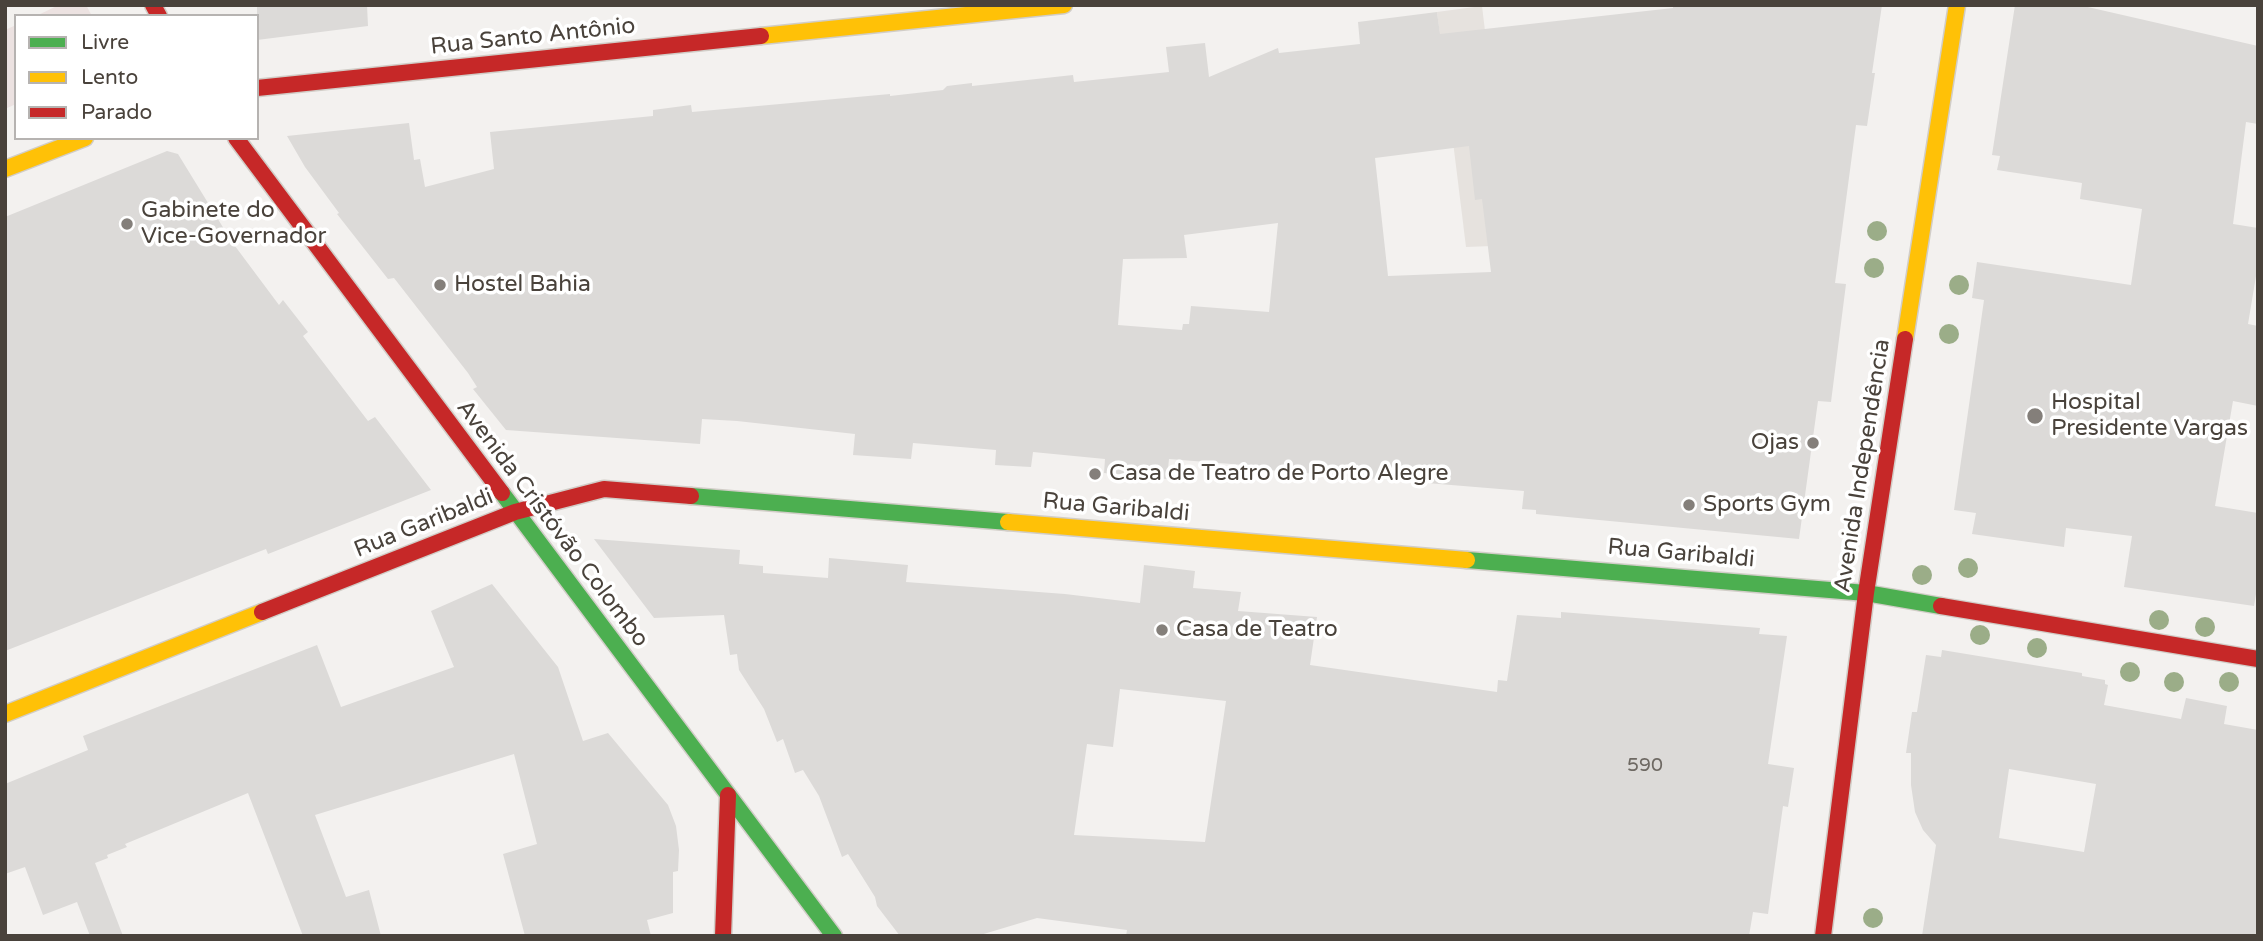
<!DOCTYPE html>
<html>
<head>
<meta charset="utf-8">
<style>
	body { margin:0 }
	#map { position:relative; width:2263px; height:941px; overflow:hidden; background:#f3f1ef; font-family:"Varela Round",sans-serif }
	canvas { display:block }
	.frame { position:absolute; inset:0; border:7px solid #49423b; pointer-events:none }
	.legend { position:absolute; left:14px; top:14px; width:245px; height:126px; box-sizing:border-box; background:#fff; border:2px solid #b6b3b1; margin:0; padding:9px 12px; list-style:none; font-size:21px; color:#49423b }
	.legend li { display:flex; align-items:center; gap:14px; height:35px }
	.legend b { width:35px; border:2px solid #b6b3b1 }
</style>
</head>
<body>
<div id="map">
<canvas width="2263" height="941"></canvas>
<div class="frame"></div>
<ul class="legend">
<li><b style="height:9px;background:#4caf50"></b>Livre</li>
<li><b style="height:9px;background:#ffc107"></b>Lento</li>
<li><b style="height:9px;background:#c62828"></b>Parado</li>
</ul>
</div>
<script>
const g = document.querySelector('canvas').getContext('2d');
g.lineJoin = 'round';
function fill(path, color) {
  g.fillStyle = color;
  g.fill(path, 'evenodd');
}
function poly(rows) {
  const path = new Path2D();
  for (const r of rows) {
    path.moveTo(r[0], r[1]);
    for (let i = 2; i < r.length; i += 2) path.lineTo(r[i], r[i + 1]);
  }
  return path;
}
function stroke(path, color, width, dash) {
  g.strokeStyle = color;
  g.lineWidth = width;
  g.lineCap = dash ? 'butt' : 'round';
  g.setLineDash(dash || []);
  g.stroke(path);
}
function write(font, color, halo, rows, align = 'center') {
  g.font = font + ' "Varela Round",sans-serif';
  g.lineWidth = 7;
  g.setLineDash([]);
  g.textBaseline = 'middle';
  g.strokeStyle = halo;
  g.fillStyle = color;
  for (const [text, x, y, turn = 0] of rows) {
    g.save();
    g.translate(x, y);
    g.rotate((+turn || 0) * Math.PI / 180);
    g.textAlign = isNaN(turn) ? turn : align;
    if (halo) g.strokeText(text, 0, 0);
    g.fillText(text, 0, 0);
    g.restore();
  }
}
fill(poly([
	[1482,6,1503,180,1492,246,1466,247,1437,12]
]), '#e6e2de');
fill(poly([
	[59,5,86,5,92,16,36,16],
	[16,25,16,104,5,109,5,30]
]), '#ece2e1');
fill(poly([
	[257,5,367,5,368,26,257,40],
	[1673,5,1882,5,1872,73,1875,73,1867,126,1856,125,1835,283,1846,284,1831,402,1818,401,1799,539,1536,514,1536,510,1522,509,1524,491,1269,470,1269,467,1169,459,1167,479,1104,473,1105,459,1033,452,1031,467,995,465,996,450,913,443,911,459,853,455,855,434,737,421,702,419,700,444,506,430,473,389,477,387,468,373,394,278,388,279,337,214,339,213,305,167,287,136,409,123,414,160,420,159,425,187,494,169,490,132,653,116,653,110,691,105,692,112,890,94,890,96,943,90,947,86,972,83,972,86,1073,75,1074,82,1169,72,1166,47,1205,43,1209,77,1278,48,1279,53,1360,44,1358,22,1437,12,1440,34,1673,8],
	[1469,146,1475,200,1482,199,1491,272,1388,276,1375,158],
	[1278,223,1269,312,1191,306,1189,324,1183,324,1182,330,1118,325,1123,259,1187,258,1184,235],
	[2015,5,2079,5,2258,46,2258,124,2246,122,2233,224,2258,228,2258,264,2248,324,2258,326,2258,406,2233,401,2215,506,2258,513,2258,582,2254,606,2124,587,2132,536,2066,528,2064,547,1972,534,1976,513,1954,510,1984,300,1972,298,1977,262,2131,285,2142,209,2080,199,2082,183,1997,170,2000,156,1992,155],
	[167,151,178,154,232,242,279,305,283,300,308,332,303,336,368,421,375,417,431,490,268,554,266,549,5,651,5,217],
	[594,539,740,550,739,564,763,566,763,573,828,578,829,558,908,565,906,582,1065,594,1140,603,1144,565,1195,571,1193,588,1241,592,1238,611,1317,617,1310,665,1497,692,1498,680,1507,681,1517,615,1561,618,1561,612,1760,628,1759,634,1787,636,1768,764,1794,768,1788,807,1783,806,1768,914,1753,912,1749,936,1126,936,1127,930,1037,918,977,936,900,936,877,906,875,897,848,854,842,857,819,796,803,770,795,773,783,739,777,742,764,709,739,670,737,654,730,655,724,615,654,618],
	[1120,689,1226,701,1205,842,1074,835,1087,744,1113,747],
	[492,584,558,667,583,741,608,733,668,805,676,826,679,850,678,871,673,872,673,913,647,920,651,936,525,936,503,854,537,844,514,754,315,815,346,897,369,890,381,936,303,936,248,793,125,844,127,847,107,855,108,858,95,863,123,936,90,936,77,902,43,915,25,867,5,874,5,784,88,750,83,736,317,645,341,707,454,667,431,611],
	[1942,650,2082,673,2082,676,2105,680,2105,684,2108,685,2104,705,2181,719,2186,698,2227,706,2224,724,2258,730,2258,936,1922,936,1936,845,1923,830,1915,812,1911,785,1911,753,1906,753,1912,712,1917,712,1926,655,1941,657],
	[2009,769,2096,784,2084,852,1999,838]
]), '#dcdad8');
const fast = poly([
	[502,493,834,936],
	[691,496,1008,522],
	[1467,560,1866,593,1941,606]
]);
const slow = poly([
	[761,36,1064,5],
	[5,169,85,138],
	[1905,339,1957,5],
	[1008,522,1467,560],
	[5,714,262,612]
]);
const jam = poly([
	[153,5,159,16],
	[257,88,761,36],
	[236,138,502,493],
	[1941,606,2258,659],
	[262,612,515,512,604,489,691,496],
	[723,936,728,795],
	[1823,936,1866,593,1905,339]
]);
stroke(fast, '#d1cdc7', 19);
stroke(slow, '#d1cdc7', 19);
stroke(jam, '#d1cdc7', 19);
stroke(fast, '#4caf50', 16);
stroke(slow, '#ffc107', 16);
stroke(jam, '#c62828', 16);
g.fillStyle = '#9bad88';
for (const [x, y] of [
	[1877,231],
	[1874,268],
	[1959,285],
	[1949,334],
	[1968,568],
	[1922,575],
	[2159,620],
	[2205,627],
	[1980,635],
	[2037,648],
	[2130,672],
	[2174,682],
	[2229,682],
	[1873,918]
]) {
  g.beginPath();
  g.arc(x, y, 10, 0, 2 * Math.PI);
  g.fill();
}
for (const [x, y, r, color] of [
	[127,224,7,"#847f7a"],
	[440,285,7,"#847f7a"],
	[2035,416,9,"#847f7a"],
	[1813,443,7,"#847f7a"],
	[1095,474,7,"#847f7a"],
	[1689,505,7,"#847f7a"],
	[1162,630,7,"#847f7a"]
]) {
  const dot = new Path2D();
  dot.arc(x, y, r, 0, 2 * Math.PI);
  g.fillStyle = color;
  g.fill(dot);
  stroke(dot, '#fff', 2.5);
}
write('19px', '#6e6963', null, [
	["590",1645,766]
]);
write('23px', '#49423b', '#fff', [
	["Rua Santo Antônio",533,37,-6],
	["Avenida Independência",1863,466,-81],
	["Rua Garibaldi",1116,508,5],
	["Rua Garibaldi",424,524,-22],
	["Avenida Cristóvão Colombo",552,524,53],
	["Rua Garibaldi",1681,554,5]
]);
write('23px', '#49423b', '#fff', [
	["Gabinete do",141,211],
	["Vice-Governador",141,237],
	["Hostel Bahia",454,285],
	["Hospital",2051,403],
	["Presidente Vargas",2051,429],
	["Ojas",1799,443,"right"],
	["Casa de Teatro de Porto Alegre",1109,474],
	["Sports Gym",1703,505],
	["Casa de Teatro",1176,630]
], 'left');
</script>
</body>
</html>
